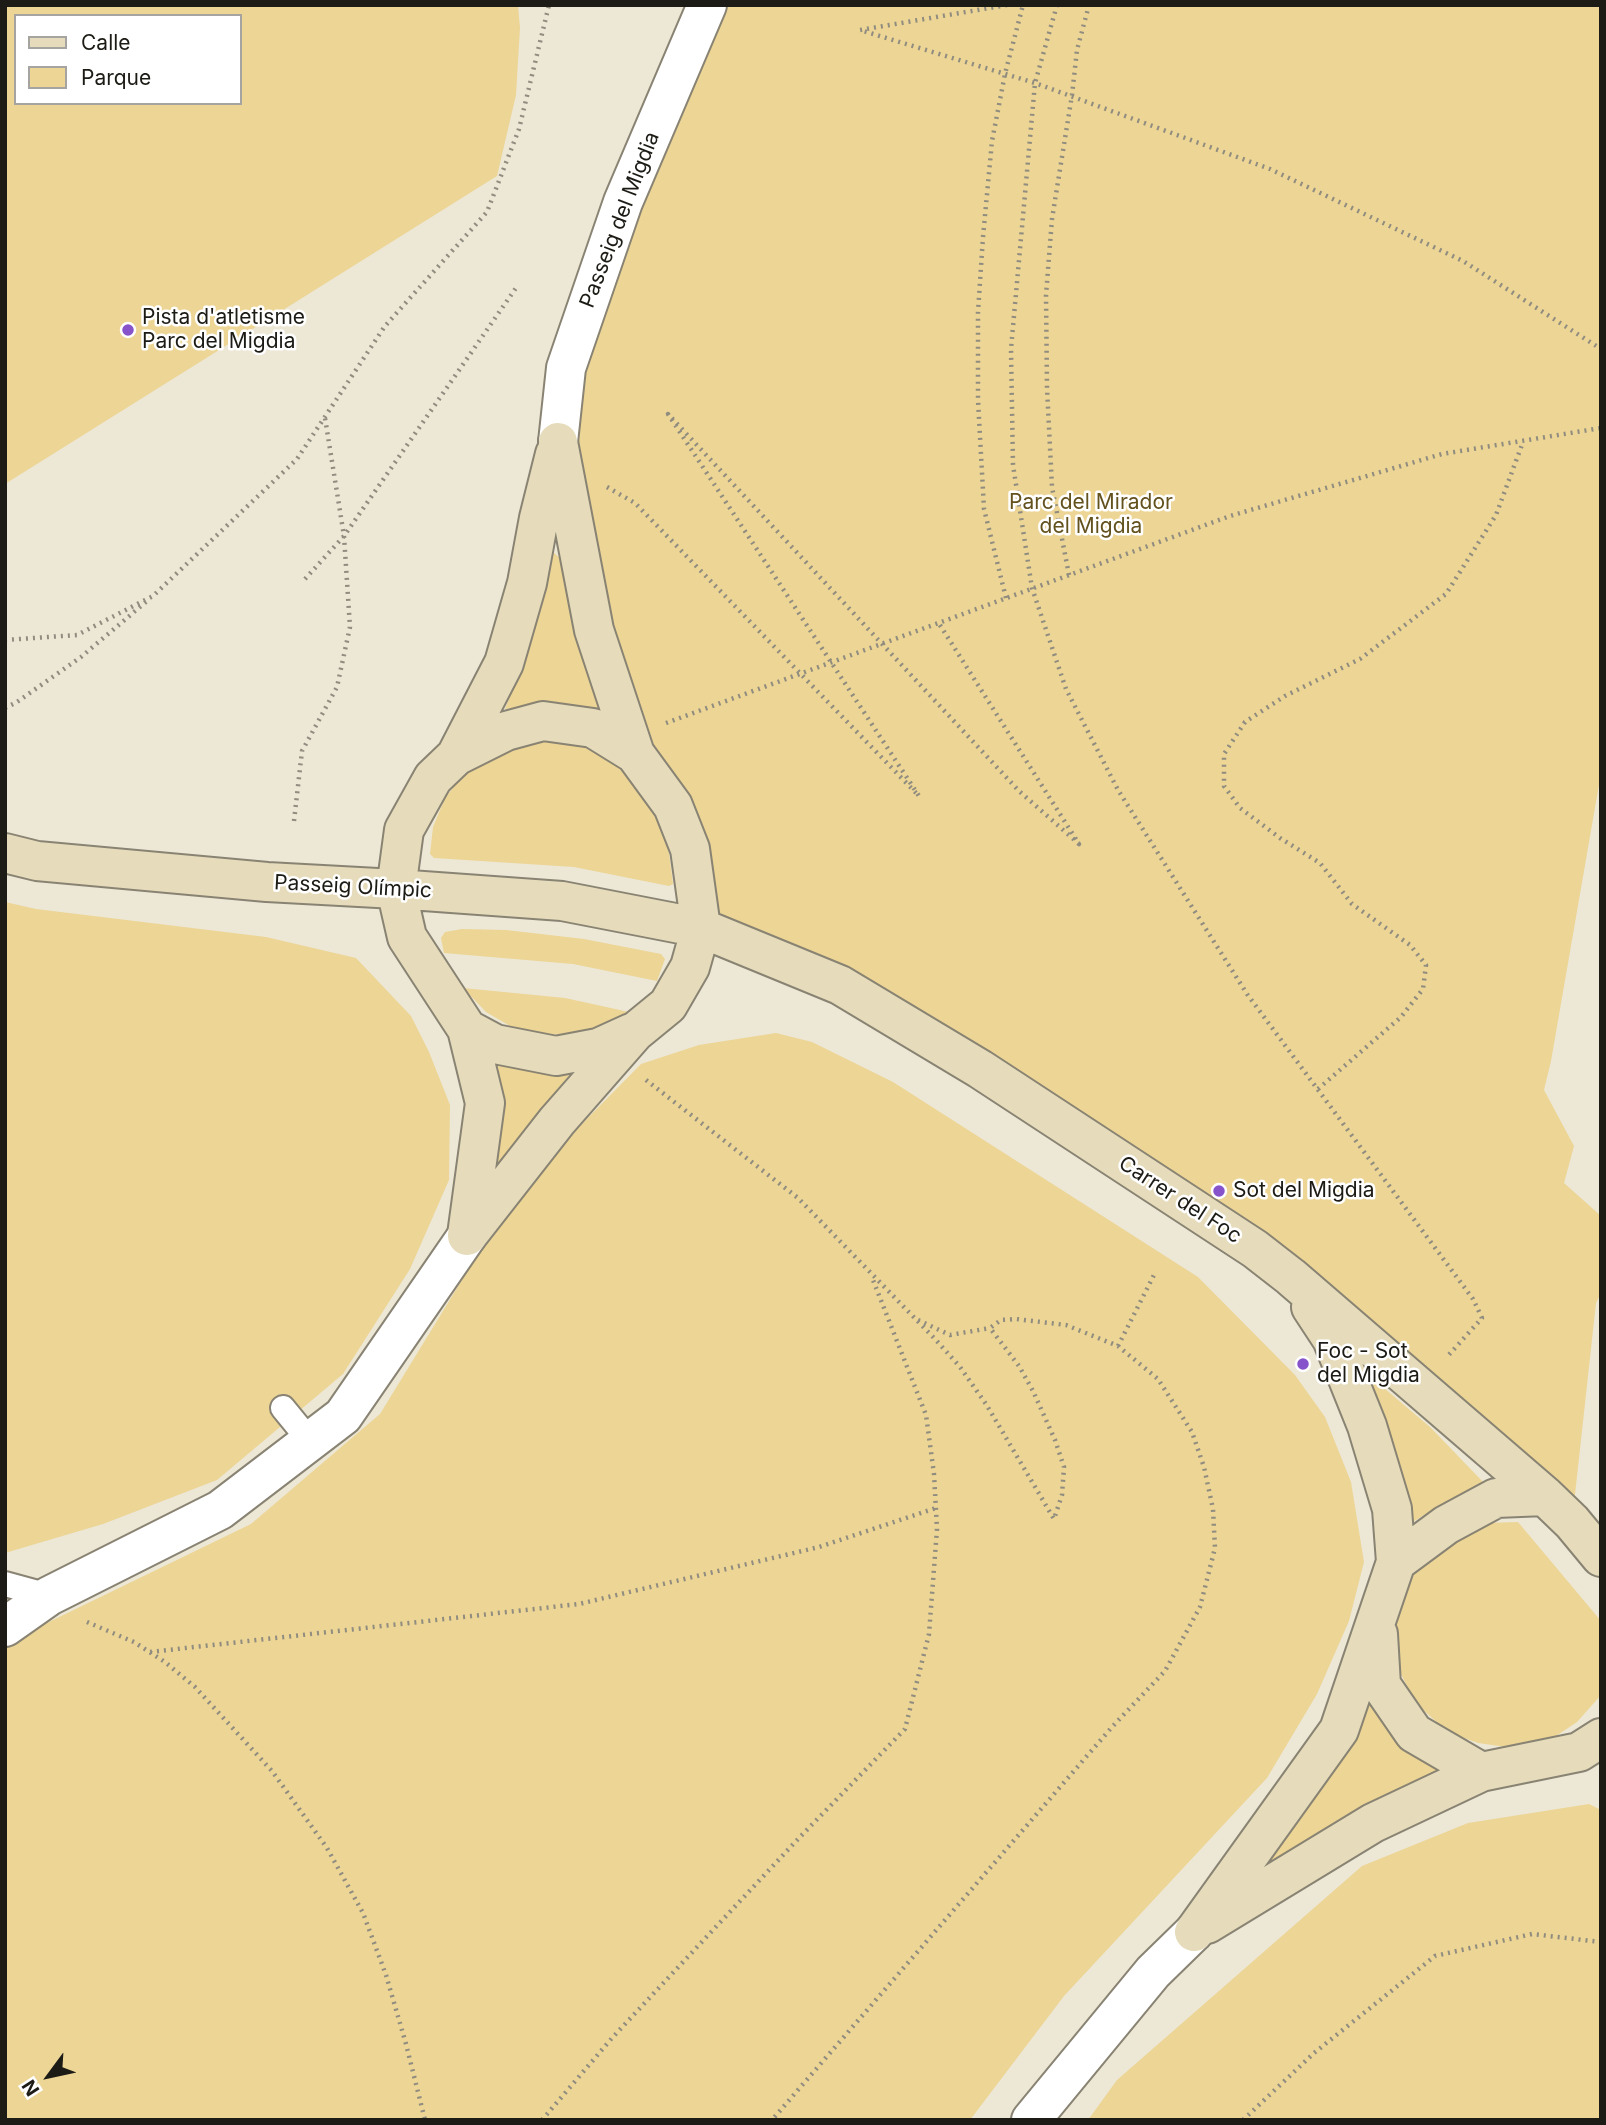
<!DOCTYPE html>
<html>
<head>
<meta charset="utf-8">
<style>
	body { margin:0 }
	#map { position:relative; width:1606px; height:2125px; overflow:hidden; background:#ede7d5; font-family:Inter,sans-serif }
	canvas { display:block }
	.frame { position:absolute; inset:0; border:7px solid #1d1b15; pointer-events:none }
	.legend { position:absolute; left:14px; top:14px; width:228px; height:91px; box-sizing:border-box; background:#fff; border:2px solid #a5a4a1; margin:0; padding:9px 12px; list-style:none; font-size:21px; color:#1d1b15 }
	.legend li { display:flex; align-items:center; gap:14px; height:35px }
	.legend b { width:35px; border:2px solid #a5a4a1 }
	.north { position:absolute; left:14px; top:2041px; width:70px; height:70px; -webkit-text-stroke:5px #fff; paint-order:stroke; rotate:237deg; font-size:19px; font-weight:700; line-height:28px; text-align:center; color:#1d1b15 }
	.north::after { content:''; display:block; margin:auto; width:24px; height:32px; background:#1d1b15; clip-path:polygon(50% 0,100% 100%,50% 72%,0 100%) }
</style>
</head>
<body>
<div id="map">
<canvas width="1606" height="2125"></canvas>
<div class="frame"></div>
<ul class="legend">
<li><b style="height:9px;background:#e6dcbb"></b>Calle</li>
<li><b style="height:19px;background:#ecd595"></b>Parque</li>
</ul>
<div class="north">N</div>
</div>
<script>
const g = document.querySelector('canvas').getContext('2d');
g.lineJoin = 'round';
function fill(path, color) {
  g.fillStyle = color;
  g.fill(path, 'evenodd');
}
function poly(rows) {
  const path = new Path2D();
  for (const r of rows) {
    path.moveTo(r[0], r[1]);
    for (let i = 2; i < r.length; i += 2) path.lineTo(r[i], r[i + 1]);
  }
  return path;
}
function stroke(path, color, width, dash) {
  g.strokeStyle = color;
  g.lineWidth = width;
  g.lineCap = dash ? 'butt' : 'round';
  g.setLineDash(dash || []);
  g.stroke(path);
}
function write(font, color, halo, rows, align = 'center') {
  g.font = font + ' Inter,sans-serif';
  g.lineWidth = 5;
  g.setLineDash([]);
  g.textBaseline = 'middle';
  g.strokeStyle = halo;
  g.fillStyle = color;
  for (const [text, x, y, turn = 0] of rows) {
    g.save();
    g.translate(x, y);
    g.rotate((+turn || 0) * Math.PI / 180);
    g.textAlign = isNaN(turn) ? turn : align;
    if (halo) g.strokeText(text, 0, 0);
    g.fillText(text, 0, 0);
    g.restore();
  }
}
fill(poly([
	[5,5,518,5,520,28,516,95,497,176,5,484],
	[16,16,240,16,240,103,16,103],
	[707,5,1601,5,1601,773,1551,1061,1544,1090,1574,1146,1564,1183,1601,1216,1601,1293,1596,1303,1572,1522,1291,1277,980,1069,701,928,635,754,561,414],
	[553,552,561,559,564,584,582,651,604,715,554,704,505,709,530,646,546,561],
	[530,739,566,740,599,749,630,773,655,808,668,846,673,884,669,886,574,867,434,858,430,854,433,827,445,798,465,772],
	[5,902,36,909,266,937,356,958,411,1016,429,1052,450,1105,449,1180,410,1269,343,1374,217,1480,103,1524,5,1553],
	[462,929,506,930,584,939,661,954,665,959,657,981,573,964,444,953,441,938,445,932],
	[463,988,565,998,629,1012,598,1029,569,1035,534,1034,510,1026,486,1012],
	[776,1033,812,1042,893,1082,1198,1277,1295,1375,1325,1417,1351,1482,1364,1562,1349,1621,1317,1694,1267,1778,1064,1996,970,2120,5,2120,5,1646,18,1637,251,1524,380,1414,465,1275,516,1199,570,1136,641,1064,699,1045],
	[491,1057,529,1070,571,1073,530,1123,498,1168,488,1164],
	[1365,1372,1430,1427,1486,1485,1445,1502,1408,1525,1396,1458,1386,1421],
	[1518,1522,1601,1621,1601,1695,1577,1722,1556,1736,1534,1744,1506,1747,1478,1743,1456,1735,1441,1726,1421,1708,1411,1694,1398,1668,1393,1629,1395,1615,1414,1568,1430,1551,1486,1523],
	[1373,1696,1446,1770,1247,1886,1344,1747],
	[1589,1804,1601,1810,1601,2120,1088,2120,1117,2080,1362,1866,1468,1823]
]), '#ecd595');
const lane = poly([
	[283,1408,310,1441],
	[5,1584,49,1596]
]);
const street = poly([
	[558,442,566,368,623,202,707,5],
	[5,1627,49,1596,220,1510,343,1416,467,1236],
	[1031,2120,1153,1972,1194,1932]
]);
const secondary = poly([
	[456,756,506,731,543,721,593,728,635,754],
	[5,853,37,861,267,882,396,889,562,901,701,928,840,985,980,1069,1255,1249,1291,1277,1545,1496,1572,1522,1601,1557],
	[467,1029,495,1044,556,1056,598,1048,631,1033],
	[467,1235,485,1103,467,1029,407,937,396,889,404,830,433,778,456,756,504,663,527,583,539,518,555,454],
	[467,1236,557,1121,635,1032,668,1005,690,967,701,928,690,849,673,806,635,754,594,630,558,442],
	[1396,1562,1446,1525,1496,1498,1545,1496],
	[1378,1634,1381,1685,1414,1733,1481,1772],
	[1207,1924,1373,1823,1481,1772,1579,1752,1601,1738],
	[1194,1932,1339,1730,1396,1562,1392,1509,1367,1426,1332,1339,1311,1307]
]);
stroke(lane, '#898373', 28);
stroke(street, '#898373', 42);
stroke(secondary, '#898373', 42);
stroke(poly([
	[1007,5,860,30,1035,83,1270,169,1463,261,1601,349],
	[1057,5,1035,83,1011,349,1013,465,1032,588,1066,689,1118,790,1247,994,1473,1299,1482,1318,1446,1358],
	[607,487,635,503,919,796,668,414,1019,791,1079,844,938,622],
	[1069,575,1052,487,1047,388,1046,295,1052,219,1072,95,1077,50,1089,5],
	[305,579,344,536,518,285],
	[1006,598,984,509,978,400,978,312,983,237,992,141,1005,74,1023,5],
	[5,640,77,635,153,596,297,459,385,326,487,212,519,129,549,5],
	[5,708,17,702,81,657,147,601],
	[666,723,1230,516,1442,454,1601,428],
	[294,821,302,751,337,687,350,627,344,536,325,418],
	[646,1080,798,1198,936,1340,960,1367,986,1404,1054,1519,1062,1495,1064,1467,1055,1440,1033,1391,1019,1366,990,1328,1001,1320,1016,1319,1066,1325,1118,1346,1158,1379,1192,1432,1204,1467,1213,1509,1215,1548,1200,1607,1165,1671,1112,1727,772,2120],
	[1318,1089,1401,1017,1423,989,1426,965,1410,945,1352,904,1320,863,1280,838,1240,808,1224,786,1224,754,1245,722,1285,696,1360,659,1446,594,1496,515,1523,442],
	[918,1320,950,1335,990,1328],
	[1118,1346,1154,1275],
	[87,1622,134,1642,165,1662,195,1687,272,1771,327,1848,363,1913,386,1975,406,2044,425,2120],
	[150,1652,579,1604,819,1547,936,1508],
	[542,2120,612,2038,799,1838,905,1729,929,1634,937,1529,934,1474,926,1415,873,1280],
	[1243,2120,1314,2053,1435,1956,1532,1934,1601,1942]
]), '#908c7f', 4.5, [2, 5]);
stroke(lane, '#fff', 24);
stroke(street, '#fff', 38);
stroke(secondary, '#e6dcbb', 38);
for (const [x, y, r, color] of [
	[128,330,7,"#8753cb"],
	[1219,1191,7,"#8753cb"],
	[1303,1364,7,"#8753cb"]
]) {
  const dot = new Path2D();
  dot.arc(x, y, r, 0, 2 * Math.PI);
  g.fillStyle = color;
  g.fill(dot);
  stroke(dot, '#fff', 2.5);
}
write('21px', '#1d1b15', '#fff', [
	["Passeig del Migdia",620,220,-69],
	["Passeig Olímpic",353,887,3],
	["Carrer del Foc",1180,1200,33]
]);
write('21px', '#1d1b15', '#fff', [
	["Pista d'atletisme",142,318],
	["Parc del Migdia",142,342],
	["Sot del Migdia",1233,1191],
	["Foc - Sot",1317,1352],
	["del Migdia",1317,1376]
], 'left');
write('21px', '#63521d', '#fff', [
	["Parc del Mirador",1091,503],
	["del Migdia",1091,527]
]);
</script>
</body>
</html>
